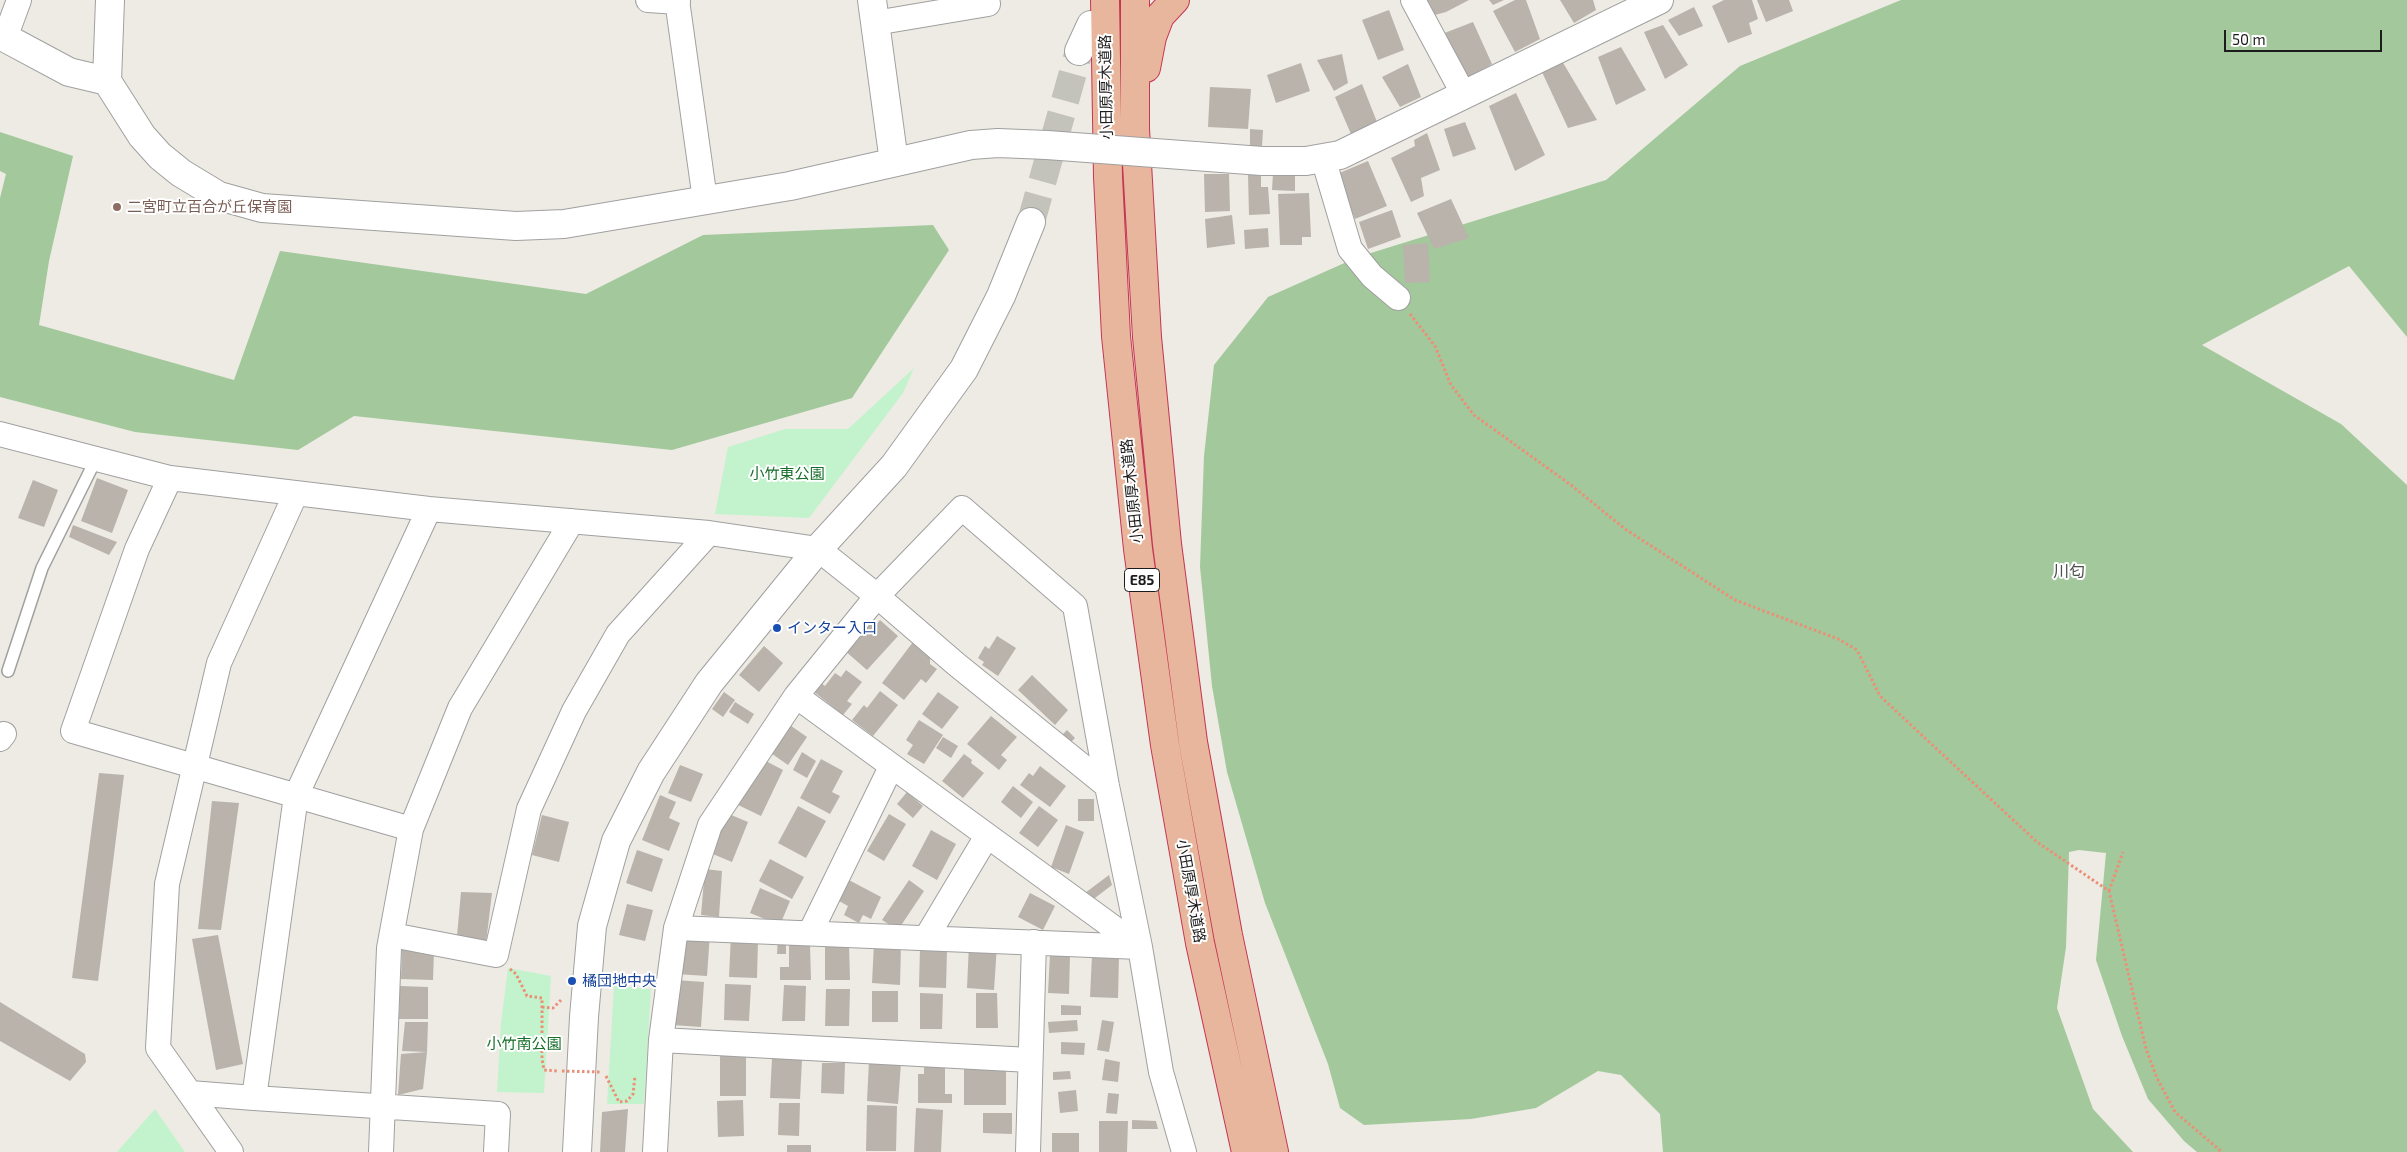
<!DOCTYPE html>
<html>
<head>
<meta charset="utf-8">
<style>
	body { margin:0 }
	#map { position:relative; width:2407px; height:1152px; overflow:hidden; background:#edebe3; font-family:"Exo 2",sans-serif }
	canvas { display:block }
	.scale { position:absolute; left:2224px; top:30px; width:158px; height:22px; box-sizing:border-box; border:2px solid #1c1c1c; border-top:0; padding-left:6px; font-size:15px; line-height:18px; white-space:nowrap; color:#1c1c1c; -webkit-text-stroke:4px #fff; paint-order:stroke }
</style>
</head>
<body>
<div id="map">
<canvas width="2407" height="1152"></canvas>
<div class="scale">50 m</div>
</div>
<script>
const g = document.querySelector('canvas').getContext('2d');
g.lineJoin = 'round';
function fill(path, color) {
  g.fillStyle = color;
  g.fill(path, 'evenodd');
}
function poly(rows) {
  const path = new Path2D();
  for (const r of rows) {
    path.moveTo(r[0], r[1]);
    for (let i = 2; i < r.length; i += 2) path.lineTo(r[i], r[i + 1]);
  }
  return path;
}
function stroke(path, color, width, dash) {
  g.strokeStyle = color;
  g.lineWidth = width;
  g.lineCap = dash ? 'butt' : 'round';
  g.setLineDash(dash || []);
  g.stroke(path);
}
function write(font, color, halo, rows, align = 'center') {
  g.font = font + ' "Exo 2","Noto Sans JP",sans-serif';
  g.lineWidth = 4;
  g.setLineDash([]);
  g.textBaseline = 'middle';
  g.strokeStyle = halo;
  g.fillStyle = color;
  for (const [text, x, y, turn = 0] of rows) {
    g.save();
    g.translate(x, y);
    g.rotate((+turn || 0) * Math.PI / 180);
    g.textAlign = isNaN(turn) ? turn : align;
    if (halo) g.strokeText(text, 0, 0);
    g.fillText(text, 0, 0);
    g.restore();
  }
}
fill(poly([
	[1901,0,2407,0,2407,337,2349,266,2202,345,2341,424,2407,485,2407,1152,2197,1152,2184,1141,2148,1099,2122,1036,2096,960,2106,853,2079,850,2069,852,2066,947,2057,1008,2093,1109,2133,1152,1663,1152,1660,1114,1621,1075,1598,1071,1536,1108,1471,1119,1364,1125,1340,1108,1328,1064,1265,903,1227,772,1212,686,1200,567,1204,456,1214,365,1268,297,1358,257,1606,180,1740,66],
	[0,132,73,156,49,261,39,325,234,380,280,251,586,294,703,235,933,225,949,250,852,398,672,450,354,416,298,450,135,432,0,397,0,198,6,174,0,171]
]), '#a3c89c');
fill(poly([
	[914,368,903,393,809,518,715,514,728,447,785,429,848,429],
	[508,968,551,976,544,1093,497,1092,501,1023],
	[614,986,651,989,644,1104,607,1104],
	[155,1109,185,1152,117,1152]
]), '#c3f3cd');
fill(poly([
	[1424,0,1469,0,1446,12,1431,16],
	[1489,0,1504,0,1493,5],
	[1515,0,1526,0,1540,39,1515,52,1493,11],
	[1560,0,1593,0,1596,10,1574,23],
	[1724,0,1752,0,1758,19,1749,23,1752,34,1728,43,1712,6],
	[1757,0,1789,0,1793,11,1766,22],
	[1694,7,1703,26,1679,36,1668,20],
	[1389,10,1404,50,1378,60,1362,20],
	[1473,22,1492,64,1466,79,1442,34],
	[1663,25,1688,65,1665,79,1644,32],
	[1621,47,1646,90,1616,105,1598,57],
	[1342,54,1348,83,1334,91,1317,60],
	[1562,61,1597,120,1568,128,1542,72],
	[1301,63,1310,91,1276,103,1267,75],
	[1408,64,1421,97,1400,107,1382,77],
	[1362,84,1377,122,1351,134,1335,97],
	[1210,87,1251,89,1248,129,1208,127],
	[1516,93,1545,155,1515,171,1489,106],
	[1465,122,1476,149,1453,157,1444,129],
	[1250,129,1263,130,1262,146,1250,146],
	[1427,133,1440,170,1421,178,1424,196,1411,202,1391,158,1415,146,1414,140],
	[1368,161,1387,206,1355,219,1337,174],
	[1273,173,1295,174,1295,191,1272,190],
	[1204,174,1229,174,1230,211,1205,212],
	[1261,174,1261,187,1268,187,1270,214,1249,215,1248,175],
	[1309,193,1311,237,1302,237,1302,245,1280,245,1278,194],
	[1451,199,1469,238,1434,249,1417,213],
	[1392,210,1401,237,1368,249,1359,222],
	[1232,215,1235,244,1207,248,1205,219],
	[1268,228,1269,247,1245,249,1244,230],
	[1428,243,1430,282,1405,283,1403,245],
	[97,478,128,490,112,533,81,521],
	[33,480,58,490,44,527,18,518],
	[73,525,117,542,109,555,69,537],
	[880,620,898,636,867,670,844,650,870,621,875,626],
	[997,636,1016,648,998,676,982,665,984,662,978,658,985,646,989,649],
	[913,642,930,655,930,664,937,669,926,683,921,679,904,700,882,683],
	[764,646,783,663,759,692,739,675],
	[846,670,862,682,847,701,852,704,843,715,814,692,821,683,825,686,835,673,841,677],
	[1032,675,1068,710,1055,725,1018,690],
	[880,691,898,705,873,736,852,720,864,705,867,708],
	[724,692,735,700,723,717,712,709],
	[938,692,959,707,942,729,922,714],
	[735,702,754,714,748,724,729,712],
	[991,716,1017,737,1001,755,1007,760,999,770,967,744],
	[919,720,943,735,924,764,907,754,913,745,906,740],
	[784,721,807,737,788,765,765,749],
	[1067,730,1075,738,1070,743,1062,735],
	[943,737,958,746,951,758,936,748],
	[802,752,816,761,807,778,793,770],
	[964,754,972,760,971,763,984,773,963,798,942,781],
	[760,758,783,770,761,816,734,803],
	[821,759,843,771,832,792,840,796,830,814,800,798],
	[680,765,703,774,691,802,668,793],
	[1040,766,1066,786,1050,807,1020,785,1029,773,1033,776],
	[99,773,124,775,98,981,72,978],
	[1013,786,1033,802,1021,818,1001,802],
	[907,792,923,806,913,818,897,804],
	[660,795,676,802,669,818,680,823,669,851,642,840],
	[1078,799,1094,799,1094,821,1078,821],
	[212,801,239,803,221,930,198,929],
	[798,806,826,821,806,858,778,843],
	[1039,806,1058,820,1038,847,1019,833],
	[724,812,748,822,732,862,708,852],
	[889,814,906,824,884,861,867,851],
	[542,815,569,822,559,862,532,855],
	[1066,825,1084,832,1069,874,1051,867],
	[931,830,956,844,937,880,912,866],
	[637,850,663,859,652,892,626,883],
	[770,859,804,877,792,899,759,881],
	[705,869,722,871,719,917,701,915],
	[1109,875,1112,885,1091,901,1085,893],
	[847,879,881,897,871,919,863,915,859,923,844,915,848,906,839,901,844,891,841,890],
	[909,880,924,891,898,930,882,920],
	[760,888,790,901,780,925,750,913],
	[461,892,492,893,486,943,457,936],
	[1030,893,1055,906,1043,930,1018,917],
	[627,904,653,910,645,941,619,935],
	[692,932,710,933,707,976,676,974,677,940,692,941],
	[731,934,758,940,757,978,729,977],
	[218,935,243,1064,216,1070,192,939],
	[778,935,786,935,786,954,777,954],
	[874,943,901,944,900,985,872,983],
	[969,944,997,945,994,990,967,988],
	[789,945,810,945,811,980,780,980,780,967,789,967],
	[825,945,849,945,850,980,825,980],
	[402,949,434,951,433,980,401,979],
	[920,949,947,950,946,988,919,987],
	[1050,954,1070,955,1069,994,1048,993],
	[1092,956,1119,957,1118,998,1090,997],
	[675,980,704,982,701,1027,673,1025],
	[725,984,751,985,749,1021,724,1020],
	[784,985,806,986,805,1021,782,1021],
	[400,986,428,987,428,1019,399,1019],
	[826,989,850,989,849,1026,825,1026],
	[872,991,898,991,898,1022,872,1022],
	[920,993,943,994,942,1029,920,1029],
	[976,993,997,993,998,1028,976,1028],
	[0,1002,85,1054,86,1062,70,1081,0,1041],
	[1061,1005,1081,1006,1081,1015,1061,1015],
	[1077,1020,1078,1031,1049,1033,1048,1022],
	[1102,1020,1114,1022,1109,1052,1097,1050],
	[405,1022,428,1022,427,1052,423,1089,398,1095,401,1054,427,1052,402,1051],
	[1061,1042,1085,1043,1084,1055,1061,1054],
	[720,1055,746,1056,746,1096,720,1096],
	[772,1058,802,1059,800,1099,770,1098],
	[1105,1059,1120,1062,1118,1082,1102,1080],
	[869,1061,901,1063,898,1104,867,1101],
	[924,1061,945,1062,945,1094,952,1094,952,1103,918,1103,918,1074,924,1074],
	[822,1063,845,1063,844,1094,821,1093],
	[1006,1066,1006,1105,964,1105,964,1067],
	[1070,1071,1071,1079,1053,1080,1053,1072],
	[1076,1090,1078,1111,1060,1113,1058,1092],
	[1108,1093,1119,1094,1117,1114,1106,1113],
	[743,1100,744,1136,718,1137,717,1101],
	[779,1103,800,1103,799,1136,778,1135],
	[867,1105,897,1106,896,1151,866,1151],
	[916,1108,943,1110,941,1152,914,1152],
	[628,1109,625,1152,600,1152,602,1112],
	[983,1113,1012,1113,1012,1134,983,1133],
	[1132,1120,1156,1121,1158,1129,1132,1129],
	[1099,1121,1128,1121,1127,1152,1099,1152],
	[1052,1133,1079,1133,1079,1152,1052,1152],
	[787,1145,811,1145,811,1152,787,1152]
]), '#b9b3ac');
stroke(poly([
	[1031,222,1079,51]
]), '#c3c2bb', 28, [28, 14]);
const service = poly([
	[8,671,42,568,96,459]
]);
const minor = poly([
	[648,0,678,2],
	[677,0,705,200],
	[1413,0,1464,95],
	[875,23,988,4,987,0],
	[5,38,19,0],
	[1323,158,1350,249,1372,276,1398,298],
	[0,434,170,478,429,509,709,533,818,549,877,596,796,696,710,825,676,928,661,1040,655,1152],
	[170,478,137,549,73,731,411,829],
	[429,509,296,796,254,1098,498,1114,496,1152],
	[796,696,1140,947,1161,1072,1184,1152],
	[0,739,4,734],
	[676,928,1140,947,1107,786,1075,606,962,508,877,596,956,664,1107,786],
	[810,933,891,767],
	[392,935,496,955,529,809,574,711,618,634,709,533],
	[926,938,987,836],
	[661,1040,1030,1060],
	[190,1093,254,1098],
	[231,1152,158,1048,167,884,219,663,296,493],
	[381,1152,389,948,411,829,460,708,572,521],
	[1028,1152,1034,942]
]);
const tertiary = poly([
	[110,0,107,81,142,136,160,156,181,173,219,196,262,208,516,226,564,224,790,186,971,145,998,143,1047,145],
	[872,0,894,162],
	[0,35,69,72,107,81],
	[1079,51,1091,25],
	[1195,156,1262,161,1306,161,1340,155,1659,0],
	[577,1152,584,1017,592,926,616,841,651,772,709,683,818,549,894,466,964,369,1001,296,1031,222]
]);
const trunk = poly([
	[1105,0,1108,177,1116,336,1138,549,1165,745,1200,943,1246,1152],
	[1135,0,1135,129,1147,337,1167,544,1193,742,1228,935,1274,1152],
	[1146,68,1152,37,1160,16,1175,0]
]);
stroke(service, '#a0a0a0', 14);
stroke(minor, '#a0a0a0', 26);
stroke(tertiary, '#a0a0a0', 30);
stroke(trunk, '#c53554', 30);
stroke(poly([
	[1410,314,1435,346,1451,385,1474,415,1571,485,1625,529,1735,600,1838,639,1857,650,1880,696,1913,727,2037,842,2109,891,2146,1049,2157,1078,2175,1112,2222,1152],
	[2109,891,2123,852],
	[510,969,516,974,527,996,542,998,542,1059,544,1070,558,1071],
	[542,1007,553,1008,561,1000],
	[606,1076,619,1102,627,1101,633,1094,635,1076]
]), '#eb9076', 3, [2.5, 2.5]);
stroke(service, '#fff', 11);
stroke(minor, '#fff', 24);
stroke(tertiary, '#fff', 28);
stroke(trunk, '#e8b69c', 28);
const tertiaryBridge = poly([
	[1047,145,1195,156]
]);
stroke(tertiaryBridge, '#a0a0a0', 30, []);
stroke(poly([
	[562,1071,600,1072]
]), '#eb9076', 3, [2.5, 2.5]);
stroke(tertiaryBridge, '#fff', 28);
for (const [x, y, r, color] of [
	[117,207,5,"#8d6e63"],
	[777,628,5,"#1a4fb4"],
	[572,981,5,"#1a4fb4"]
]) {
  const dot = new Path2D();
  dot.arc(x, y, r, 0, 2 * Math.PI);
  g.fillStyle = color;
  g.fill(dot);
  stroke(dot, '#fff', 2);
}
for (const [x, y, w] of [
	[1142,580,35]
]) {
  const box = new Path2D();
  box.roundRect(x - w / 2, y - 11.5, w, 23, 4);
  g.fillStyle = '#fff';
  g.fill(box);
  stroke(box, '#1c1c1c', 1);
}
write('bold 14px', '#1c1c1c', null, [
	["E85",1142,580]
]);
write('15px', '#1c1c1c', '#fff', [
	["小田原厚木道路",1106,87,-91],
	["小田原厚木道路",1132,491,-96],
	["小田原厚木道路",1191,891,80]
]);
write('15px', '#785e54', '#fff', [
	["二宮町立百合が丘保育園",127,207]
], 'left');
write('15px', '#166e29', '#fff', [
	["小竹東公園",787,474],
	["小竹南公園",524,1044]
]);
write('15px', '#164399', '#fff', [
	["インター入口",787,628],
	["橘団地中央",582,981]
], 'left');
write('16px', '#4f4f4f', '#fff', [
	["川匂",2069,572]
]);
</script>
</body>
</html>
